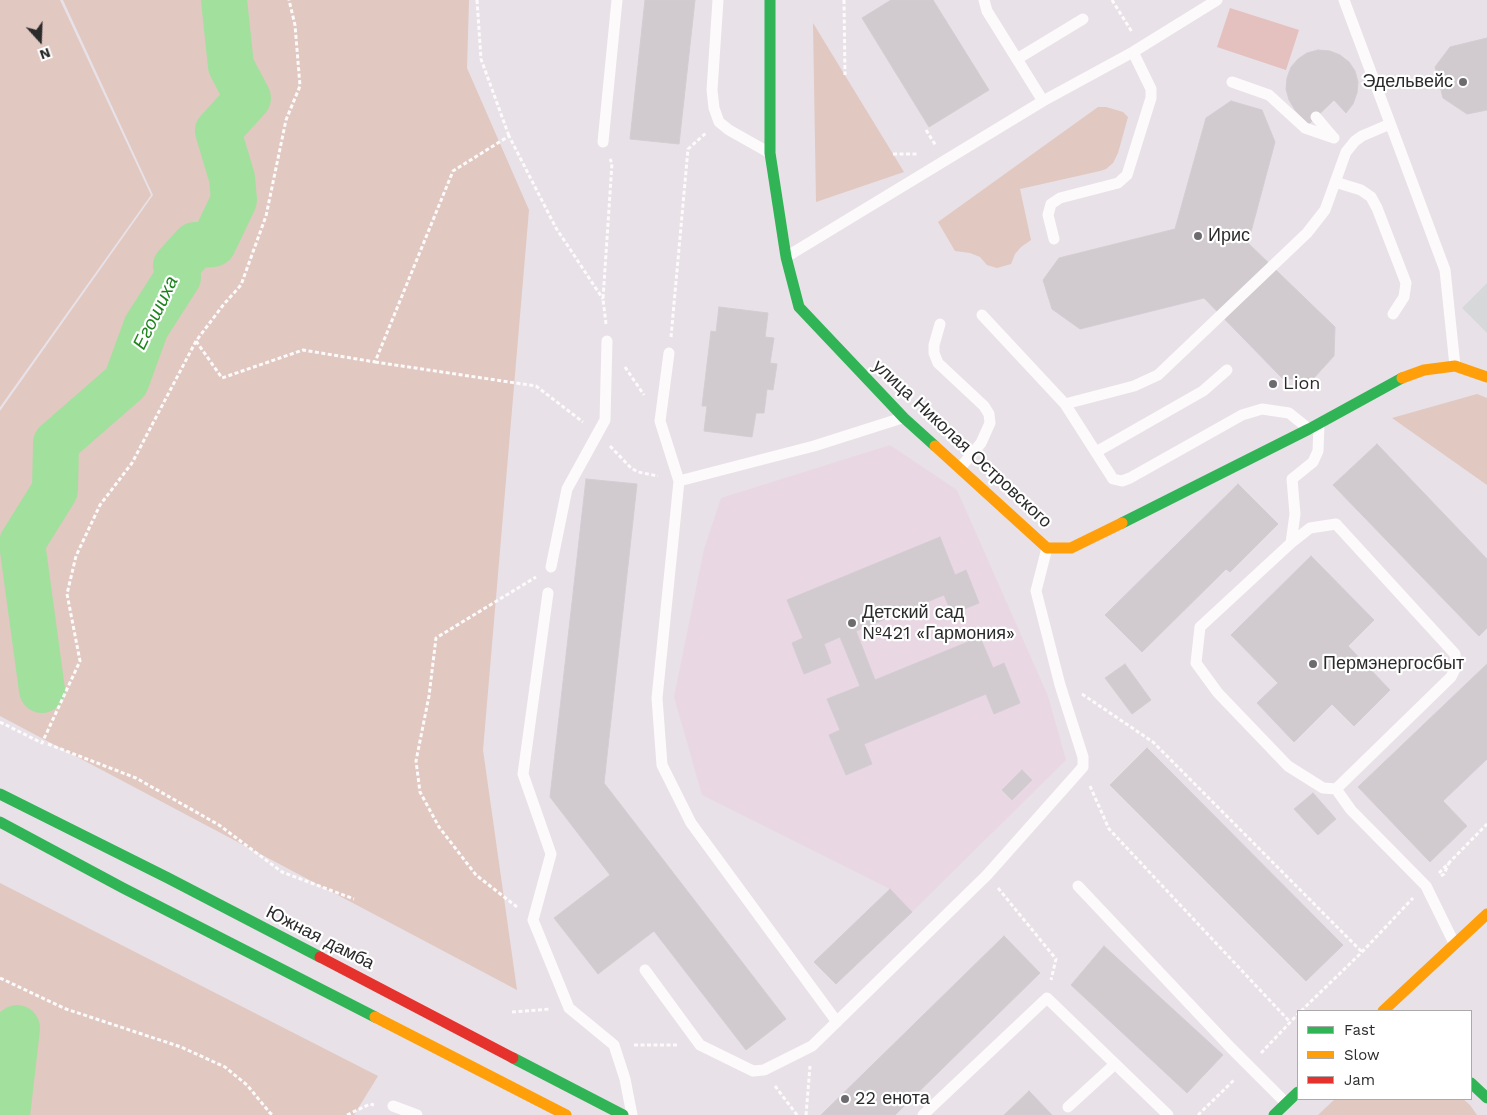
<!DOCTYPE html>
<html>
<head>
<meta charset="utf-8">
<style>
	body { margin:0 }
	#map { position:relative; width:1487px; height:1115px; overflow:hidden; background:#e8e1e7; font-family:"Work Sans",sans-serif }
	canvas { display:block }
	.legend { position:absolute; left:1297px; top:1010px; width:175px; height:90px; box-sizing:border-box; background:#fff; border:1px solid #aaa; margin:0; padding:6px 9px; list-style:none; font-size:15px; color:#2b2b2b }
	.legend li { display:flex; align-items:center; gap:10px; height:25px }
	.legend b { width:25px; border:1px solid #aaa }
	.north { position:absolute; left:15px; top:15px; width:50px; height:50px; -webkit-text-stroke:4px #fff; paint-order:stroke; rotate:160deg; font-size:14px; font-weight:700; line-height:20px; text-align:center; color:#2b2b2b }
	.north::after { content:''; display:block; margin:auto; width:18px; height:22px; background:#2b2b2b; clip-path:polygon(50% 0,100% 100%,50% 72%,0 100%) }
</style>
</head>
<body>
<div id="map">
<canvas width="1487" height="1115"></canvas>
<ul class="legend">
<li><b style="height:6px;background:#30b455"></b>Fast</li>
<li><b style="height:6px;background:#ff9f0a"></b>Slow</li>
<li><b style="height:6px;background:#e5322d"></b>Jam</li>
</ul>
<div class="north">N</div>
</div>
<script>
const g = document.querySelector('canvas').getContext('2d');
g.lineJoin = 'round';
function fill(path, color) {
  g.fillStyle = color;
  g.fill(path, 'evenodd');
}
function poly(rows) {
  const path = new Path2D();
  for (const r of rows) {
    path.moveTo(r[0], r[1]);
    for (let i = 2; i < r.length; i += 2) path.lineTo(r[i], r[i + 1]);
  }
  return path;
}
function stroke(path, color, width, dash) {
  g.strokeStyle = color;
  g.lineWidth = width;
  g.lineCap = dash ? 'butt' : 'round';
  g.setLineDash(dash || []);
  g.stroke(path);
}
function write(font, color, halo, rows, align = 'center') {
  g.font = font + ' "Work Sans",sans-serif';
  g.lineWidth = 4.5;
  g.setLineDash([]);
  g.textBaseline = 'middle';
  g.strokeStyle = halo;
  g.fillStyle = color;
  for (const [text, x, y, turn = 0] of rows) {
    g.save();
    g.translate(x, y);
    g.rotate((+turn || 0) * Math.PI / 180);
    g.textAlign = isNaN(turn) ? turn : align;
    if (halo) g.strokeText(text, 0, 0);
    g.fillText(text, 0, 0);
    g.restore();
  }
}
fill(poly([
	[1487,283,1487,333,1462,308]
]), '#d7d8da');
fill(poly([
	[890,445,957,490,1048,696,1066,760,912,912,890,889,702,795,674,697,704,549,721,498]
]), '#e9d8e4');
fill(poly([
	[0,0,60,0,151,195,0,407],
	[63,0,469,0,467,68,529,210,483,750,517,990,0,716,0,411,153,195],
	[813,23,904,172,816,202],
	[1098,107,1106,107,1123,112,1128,117,1118,153,1113,163,1106,169,1100,171,1020,189,1031,240,1021,247,1015,254,1011,264,997,268,987,265,980,257,970,253,955,251,938,222],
	[1477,394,1487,398,1487,485,1392,418],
	[0,883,378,1076,354,1115,0,1115],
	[1335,1099,1463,1099,1470,1105,1477,1115,1318,1115]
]), '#e1c8c1');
fill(poly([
	[1230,8,1299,30,1286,70,1217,47]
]), '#e4c0bf');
stroke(poly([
	[42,690,22,543,55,490,56,443,126,382,146,327,178,277,176,266,195,245,213,244,234,200,232,178,218,131,248,98,231,66,224,0],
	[7,1115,17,1028]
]), '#a2e09e', 46);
const building = poly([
	[645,0,695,0,679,144,630,139,645,0],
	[891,0,933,0,989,90,929,127,862,18,891,0],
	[1487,38,1487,110,1467,114,1443,98,1435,67,1450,47,1487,38],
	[1318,50,1330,51,1340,55,1349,62,1355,71,1358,82,1357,93,1353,104,1346,113,1334,100,1309,124,1295,110,1289,100,1286,89,1287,78,1291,67,1298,59,1307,53,1318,50],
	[1231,101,1262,110,1275,142,1248,243,1335,327,1334,356,1313,379,1283,379,1204,298,1080,329,1052,309,1043,280,1059,258,1175,229,1206,118,1231,101],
	[719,307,768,313,765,337,774,338,770,363,777,364,773,390,767,389,764,413,756,413,752,437,704,431,707,406,702,406,711,331,716,332,719,307],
	[1377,444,1487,559,1487,628,1479,636,1333,485,1377,444],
	[586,479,637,484,604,783,786,1019,746,1050,654,931,598,974,554,918,610,875,550,797,586,479],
	[1238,484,1278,524,1230,572,1226,569,1142,652,1105,615,1238,484],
	[940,537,955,575,966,570,979,603,952,614,944,595,856,631,875,680,980,637,993,668,1004,663,1020,703,994,714,986,694,864,744,872,764,846,775,829,735,840,730,827,699,860,686,840,637,824,644,831,663,804,674,792,643,803,638,787,600,940,537],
	[1311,556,1374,620,1348,646,1390,690,1354,726,1332,704,1294,742,1257,703,1278,683,1231,635,1311,556],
	[1125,664,1151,700,1132,714,1105,678,1125,664],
	[1487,664,1487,759,1443,801,1467,826,1430,862,1358,787,1487,664],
	[1147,748,1343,945,1306,981,1110,785,1147,748],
	[1022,770,1032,780,1012,800,1002,790,1022,770],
	[1313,793,1336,819,1318,835,1294,809,1313,793],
	[890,889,912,912,836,984,814,962,890,889],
	[1004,936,1040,973,895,1115,821,1115,1004,936],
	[1104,946,1223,1055,1187,1093,1071,985,1104,946],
	[1029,1091,1052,1115,1004,1115,1029,1091]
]);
fill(building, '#d1cbcf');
stroke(building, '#d3cdd2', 1);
stroke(poly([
	[477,0,481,59,509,136],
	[844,0,845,75],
	[1112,0,1132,32],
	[926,130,936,146],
	[893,154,919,154],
	[606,324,603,299,612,163,610,159],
	[671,337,688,149,706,133],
	[196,341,222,378,303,350,375,362,453,171,509,136,556,228,603,299],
	[375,362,536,386,583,422],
	[625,367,644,395],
	[610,446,631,468,638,472,658,476],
	[1082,694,1153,742,1362,952],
	[0,722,42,743,80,661,67,594,76,556,100,505,132,463,196,341,224,304,241,285,266,216,286,120,300,86,295,25,289,0],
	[48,744,136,778,219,825,282,872,354,899],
	[1090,786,1109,829,1290,1022],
	[1439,873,1487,824],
	[1441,876,1444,874,1449,863],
	[998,888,1056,959,1051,980],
	[517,907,476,875,439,827,420,792,416,761,429,696,436,638,536,577],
	[0,978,66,1009,181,1047,225,1067,247,1085,270,1113,273,1115],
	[1301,1011,1362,952,1413,898],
	[512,1012,550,1009],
	[634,1045,677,1045],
	[1261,1053,1298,1014],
	[775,1086,797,1115],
	[347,1115,370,1104,374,1105],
	[806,1115,810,1066],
	[1198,1115,1235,1079]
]), '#fcfafb', 3, [4, 2.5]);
stroke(poly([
	[718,0,712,90,714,108,719,122,729,130,768,152],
	[984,0,987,11,1043,101],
	[1344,0,1445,270,1455,366],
	[1017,59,1083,19],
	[1232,82,1269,95,1305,128,1334,138],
	[1316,117,1333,137],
	[603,142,617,0],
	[1335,182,1361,190,1371,197,1377,208,1406,283,1404,297,1393,314],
	[1054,239,1048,215,1051,204,1060,198,1118,183,1127,175,1151,98,1151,89,1133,52],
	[786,257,1043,101,1133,52,1217,0],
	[982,315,1065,404,1113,479,1122,481,1130,478,1242,415,1262,409,1289,413,1309,429],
	[940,324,934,345,934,353,938,363,984,406,989,414,990,423,981,443,960,468],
	[669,353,660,421,679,481],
	[1065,404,1134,386,1158,375,1307,233,1325,210,1346,152,1355,141,1362,136,1390,124],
	[1319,425,1318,451,1313,462,1292,479,1295,514,1291,543,1200,627,1196,663,1218,693,1288,766,1323,788,1336,789],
	[1096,452,1203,391,1227,370],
	[1291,543,1310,528,1336,524,1455,654,1456,667,1451,677,1336,789,1351,810,1426,886,1454,943],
	[551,567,567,489,605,420,607,341],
	[548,593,523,774,551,854,533,920,569,1008,614,1045,625,1079,632,1115],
	[1078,886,1231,1048,1286,1103],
	[645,970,700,1045,753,1071,764,1070,812,1046,987,875,1083,767,1083,757,1060,685,1036,591,1047,548],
	[837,1022,691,823,662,765,657,698,679,481,814,446,902,418],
	[393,1106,417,1115],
	[1068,1107,1115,1064],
	[923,1115,1047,998,1168,1115]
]), '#fcfafb', 11);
stroke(poly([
	[770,0,770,153,786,257,799,307,904,418,935,446],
	[1122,523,1309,429,1402,378],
	[0,794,168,878,320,957],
	[0,822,123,888,375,1017],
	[513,1058,623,1115],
	[1471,1083,1487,1098],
	[1274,1115,1298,1092]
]), '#30b455', 11);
stroke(poly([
	[1402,378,1424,370,1455,366,1487,377],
	[935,446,1047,548,1071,548,1122,523],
	[1383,1011,1487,914],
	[375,1017,566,1115]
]), '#ff9f0a', 11);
stroke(poly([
	[320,957,513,1058]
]), '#e5322d', 11);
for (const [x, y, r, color] of [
	[1463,82,5,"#6d6b6d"],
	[1198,236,5,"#6d6b6d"],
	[1273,384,5,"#6d6b6d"],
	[852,623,5,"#6d6b6d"],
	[1313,664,5,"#6d6b6d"],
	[845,1099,5,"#6d6b6d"]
]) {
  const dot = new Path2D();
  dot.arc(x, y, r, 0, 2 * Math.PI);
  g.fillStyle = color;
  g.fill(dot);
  stroke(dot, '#fff', 2);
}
write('18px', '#2b2b2b', '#fff', [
	["Эдельвейс",1453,82,"right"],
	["Ирис",1208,236],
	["Lion",1283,384],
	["Детский сад",862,613],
	["№421 «Гармония»",862,634],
	["Пермэнергосбыт",1323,664],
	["22 енота",855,1099]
], 'left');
write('18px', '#2b2b2b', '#fff', [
	["улица Николая Островского",962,444,43],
	["Южная дамба",320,938,27]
]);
write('italic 19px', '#1d851e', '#fff', [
	["Егошиха",156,313,-64]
]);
</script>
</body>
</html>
